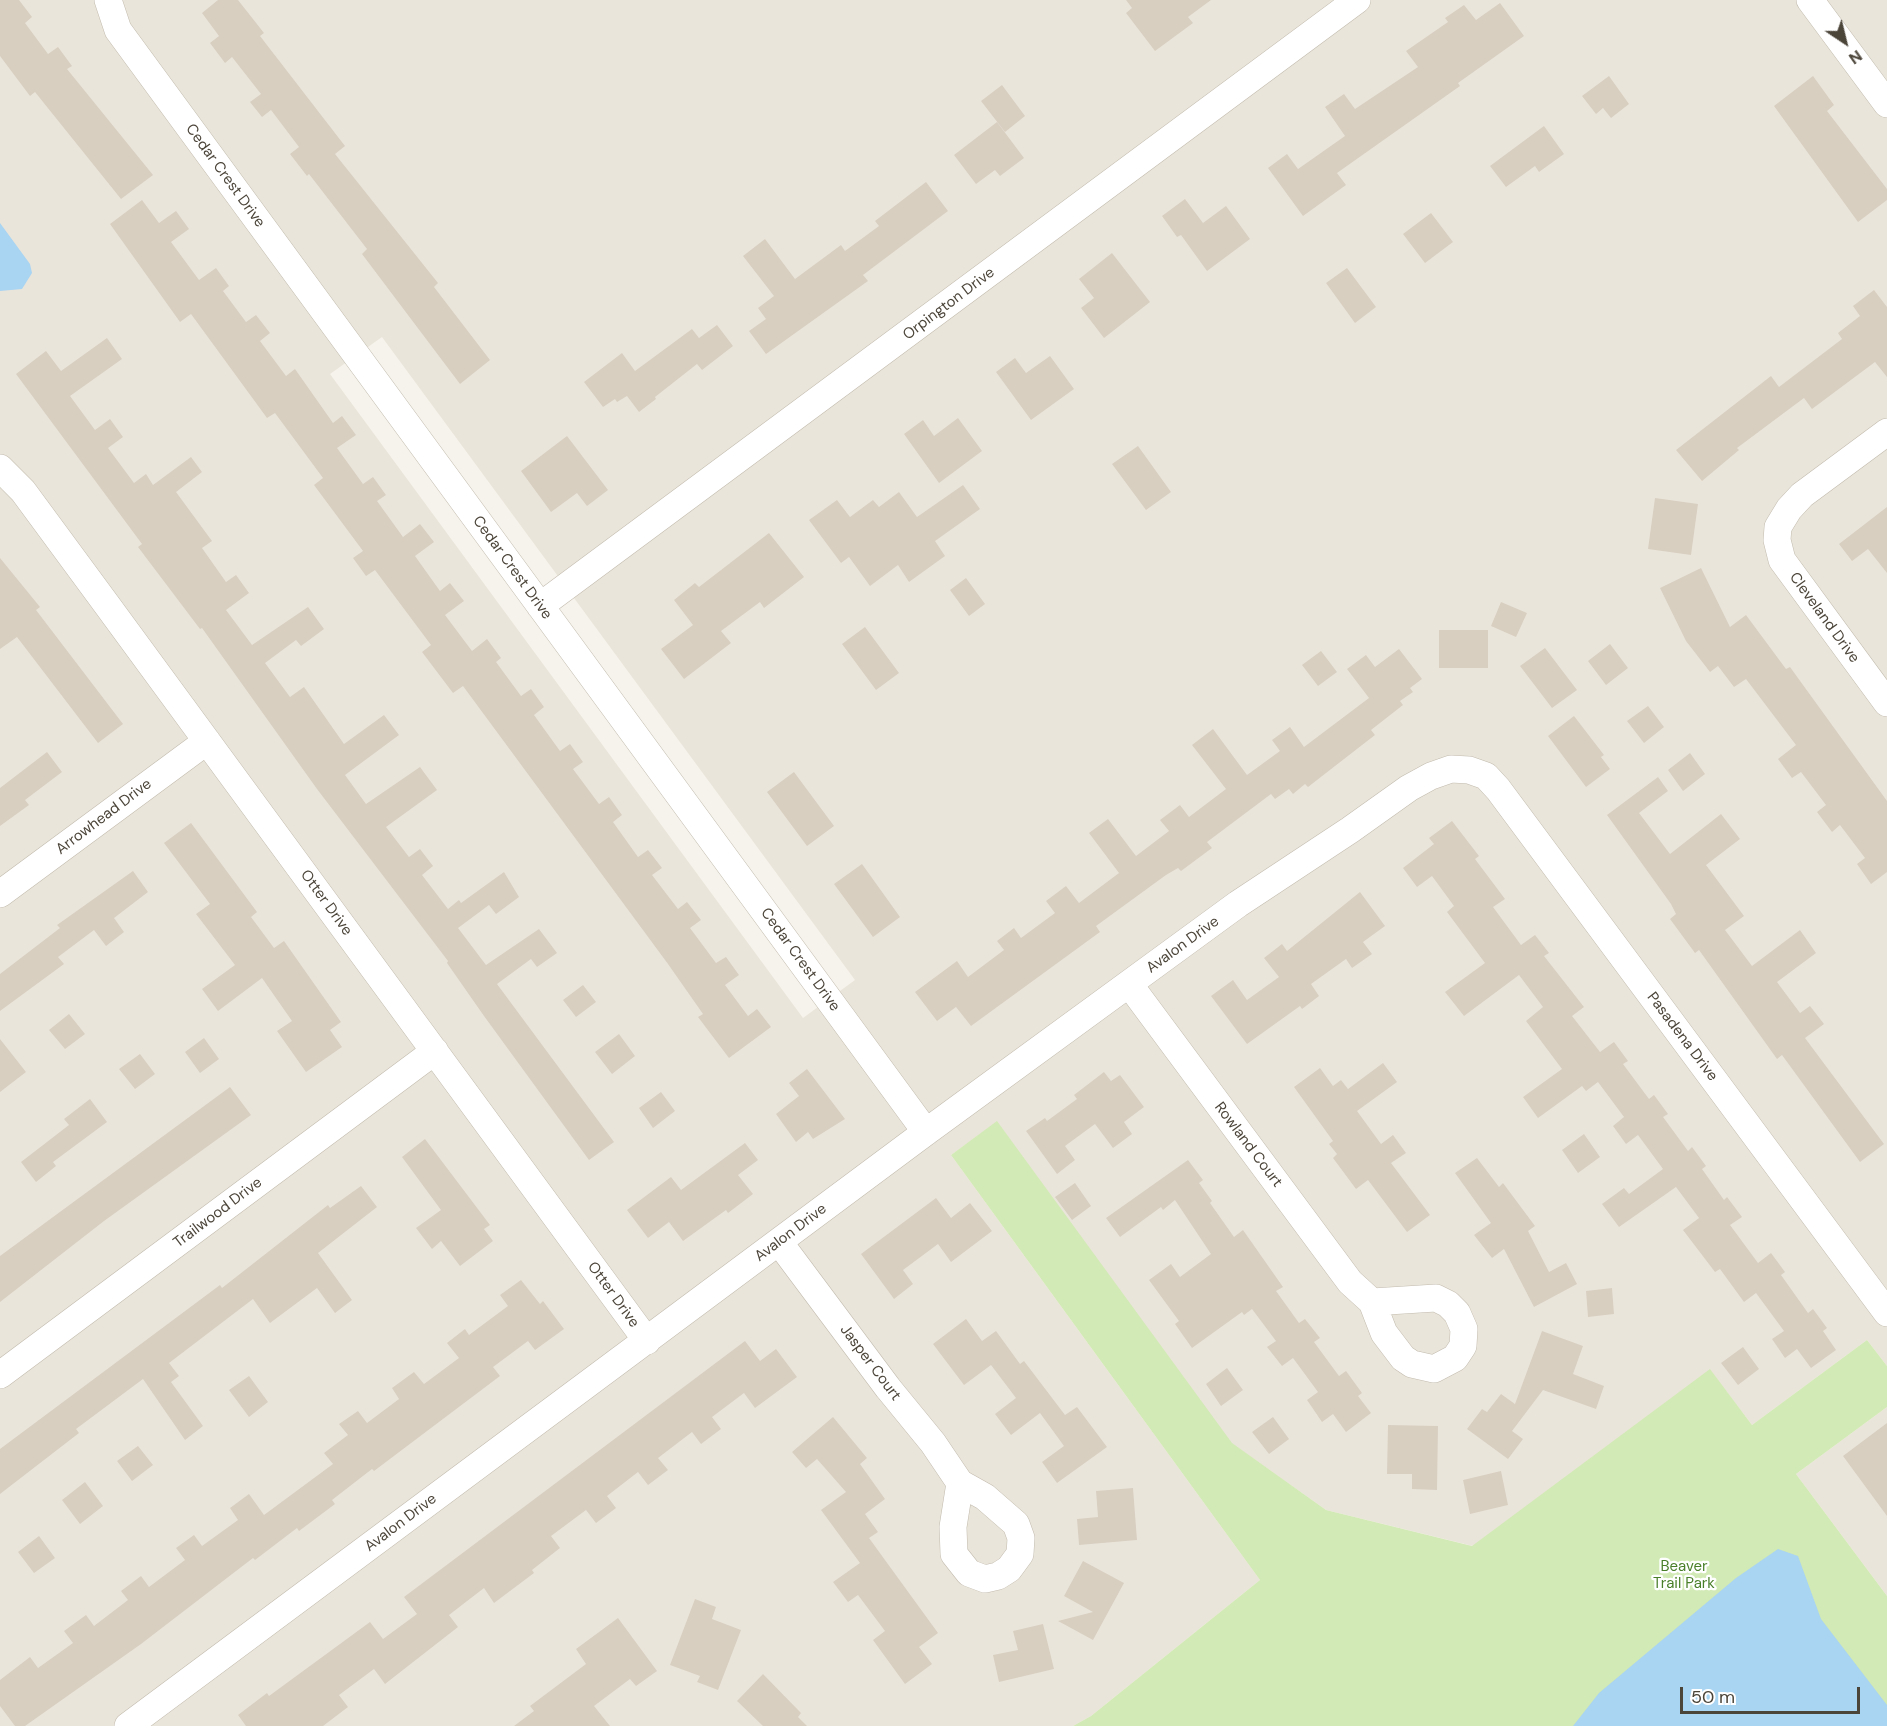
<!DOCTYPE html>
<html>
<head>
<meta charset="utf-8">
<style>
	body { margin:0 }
	#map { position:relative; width:1887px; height:1726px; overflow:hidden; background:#f6f3ec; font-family:"DM Sans",sans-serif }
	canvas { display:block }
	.north { position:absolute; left:1815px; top:12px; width:60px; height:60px; -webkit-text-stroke:4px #fff; paint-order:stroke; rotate:145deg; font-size:16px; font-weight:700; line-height:24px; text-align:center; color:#4b4439 }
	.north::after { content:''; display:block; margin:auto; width:21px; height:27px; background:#4b4439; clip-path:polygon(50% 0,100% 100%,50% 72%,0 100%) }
	.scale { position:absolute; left:1680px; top:1687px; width:180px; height:27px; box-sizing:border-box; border:3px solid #4b4439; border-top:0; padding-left:8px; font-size:18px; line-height:21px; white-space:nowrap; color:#4b4439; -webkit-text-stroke:4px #fff; paint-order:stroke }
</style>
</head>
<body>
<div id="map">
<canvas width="1887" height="1726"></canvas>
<div class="north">N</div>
<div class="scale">50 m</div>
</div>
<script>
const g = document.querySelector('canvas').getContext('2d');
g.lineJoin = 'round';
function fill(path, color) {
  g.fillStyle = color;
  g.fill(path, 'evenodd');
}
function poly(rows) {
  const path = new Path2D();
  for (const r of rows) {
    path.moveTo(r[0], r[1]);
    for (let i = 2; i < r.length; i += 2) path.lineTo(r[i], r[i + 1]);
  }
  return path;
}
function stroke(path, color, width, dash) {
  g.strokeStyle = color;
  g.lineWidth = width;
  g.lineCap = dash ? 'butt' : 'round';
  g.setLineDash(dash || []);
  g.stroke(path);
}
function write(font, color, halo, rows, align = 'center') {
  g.font = font + ' "DM Sans",sans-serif';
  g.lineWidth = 4.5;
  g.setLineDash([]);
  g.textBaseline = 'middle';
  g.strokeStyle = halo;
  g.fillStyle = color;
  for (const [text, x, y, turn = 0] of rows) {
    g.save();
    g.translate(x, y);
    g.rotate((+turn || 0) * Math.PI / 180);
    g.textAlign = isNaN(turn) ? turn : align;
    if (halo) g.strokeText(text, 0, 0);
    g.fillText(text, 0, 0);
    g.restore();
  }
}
fill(poly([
	[0,0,1887,0,1887,1366,1867,1340,1752,1425,1710,1370,1473,1546,1326,1510,1231,1443,997,1122,951,1155,1260,1580,1091,1716,1073,1726,0,1726],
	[382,337,855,980,803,1018,330,374],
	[1887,1407,1887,1596,1796,1474]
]), '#eae5da');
fill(poly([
	[997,1121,1232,1443,1326,1510,1472,1546,1710,1369,1752,1425,1867,1340,1887,1366,1887,1407,1796,1474,1887,1596,1887,1726,1073,1726,1091,1716,1260,1580,951,1155]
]), '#d2eab5');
fill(poly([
	[0,223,30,264,32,273,22,289,0,291],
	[1778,1549,1798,1556,1821,1619,1887,1705,1887,1726,1573,1726,1599,1693,1736,1578]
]), '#a9d4f2');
fill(poly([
	[0,0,19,0,32,17,25,23,48,54,58,47,72,66,67,69,153,175,121,199,35,92,30,96,0,56],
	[218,0,238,0,264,33,260,36,345,146,335,154,438,283,434,287,490,360,460,384,362,254,367,249,309,174,307,176,290,154,299,147,271,110,262,117,250,102,261,94,232,57,225,63,210,43,219,36,202,13],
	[1126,0,1211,0,1188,17,1193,23,1155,51,1126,13,1132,8],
	[1500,3,1524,36,1458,83,1460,86,1337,173,1346,185,1303,216,1268,168,1287,154,1298,169,1345,136,1325,107,1344,94,1355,109,1418,67,1406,51,1448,22,1445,18,1464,5,1476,20],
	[1609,76,1629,104,1611,118,1603,108,1596,114,1582,96],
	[1813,76,1834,105,1827,111,1887,189,1887,200,1858,222,1774,106],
	[1002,85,1025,116,1005,132,981,101],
	[997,122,1024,158,1000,176,995,170,976,184,954,155],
	[1544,126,1564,154,1539,172,1535,166,1506,187,1490,166],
	[926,182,948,211,863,275,868,281,766,354,749,331,766,319,758,308,774,296,743,256,765,239,795,279,841,245,845,251,879,226,875,221],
	[1185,199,1203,223,1226,206,1250,239,1207,271,1181,235,1177,237,1162,216],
	[142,200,159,223,176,211,189,229,171,242,199,280,216,268,229,286,223,291,246,322,256,315,270,333,260,341,286,376,295,369,333,423,342,416,356,435,337,448,363,484,373,477,386,495,377,501,403,537,420,524,434,542,415,556,440,591,450,583,464,601,445,615,472,651,487,639,501,658,496,662,521,696,531,689,544,707,534,715,560,751,570,744,583,762,573,769,599,804,609,797,622,815,613,822,638,857,648,850,662,868,652,875,678,909,687,902,701,920,690,928,716,963,726,957,739,975,725,985,748,1016,757,1009,771,1027,729,1058,698,1017,703,1014,668,964,463,686,453,693,422,652,431,645,375,570,366,576,353,558,363,551,314,485,323,478,275,413,267,418,191,314,180,322,110,224],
	[1431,213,1453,242,1425,263,1403,234],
	[1112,253,1150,302,1104,338,1081,308,1094,298,1079,279],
	[1347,268,1376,307,1355,323,1326,283],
	[1874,290,1887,307,1887,377,1875,362,1812,409,1804,398,1737,448,1739,450,1702,481,1676,450,1771,376,1779,387,1842,339,1838,333,1860,316,1853,306],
	[717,325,733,346,702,370,697,364,655,397,656,399,639,412,627,396,617,402,615,399,603,407,584,382,622,353,635,371,692,329,699,338],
	[107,338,122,359,70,396,95,430,110,419,123,437,108,448,134,483,146,474,153,485,191,457,202,472,176,492,212,541,202,548,226,582,236,575,249,593,226,610,252,645,308,607,324,629,301,646,296,640,265,663,290,697,304,687,344,744,384,715,399,735,345,775,366,804,420,767,437,790,386,827,409,857,420,849,433,866,422,875,448,909,459,900,461,903,504,872,519,897,496,914,489,905,458,928,486,965,539,929,557,953,537,967,531,959,497,984,614,1142,589,1160,484,1016,447,963,448,961,317,789,202,628,200,629,138,547,142,544,16,374,46,351,61,371],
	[1050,356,1074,389,1031,420,996,372,1015,358,1026,373],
	[958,418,982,451,939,483,904,434,923,420,934,436],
	[567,436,608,490,587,506,577,493,551,512,521,471],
	[1138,446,1171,492,1146,510,1112,464],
	[963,485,980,509,935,541,945,556,909,582,898,565,870,586,849,557,841,563,809,520,837,500,850,517,873,500,879,507,899,492,917,517],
	[1655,498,1698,504,1691,555,1648,549],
	[1887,507,1887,573,1868,549,1852,561,1839,544],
	[769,533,804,577,764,608,760,602,721,631,731,643,684,679,661,649,693,625,674,600,695,583,699,587],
	[0,558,40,607,36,610,123,724,98,743,17,637,0,649],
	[1701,568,1730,627,1746,615,1786,669,1790,667,1887,801,1887,872,1871,884,1857,864,1865,858,1840,825,1832,832,1817,812,1826,805,1801,772,1792,778,1778,759,1796,745,1746,679,1734,687,1718,666,1710,672,1686,641,1660,588],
	[966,578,985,604,969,616,950,590],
	[1501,602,1527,613,1516,637,1491,626],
	[865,627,899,673,876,690,842,644],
	[1439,630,1488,630,1488,668,1439,668],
	[1610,644,1628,668,1606,685,1588,661],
	[1545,648,1577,690,1552,708,1520,666],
	[1399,649,1422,679,1410,688,1413,692,1400,701,1403,705,1371,730,1375,735,1308,787,1305,784,1293,794,1289,789,1275,799,1271,794,1207,842,1212,848,1181,871,1178,868,1166,875,1096,926,1100,932,971,1026,956,1007,937,1021,915,992,957,961,968,977,1004,950,997,941,1014,928,1021,938,1055,913,1046,901,1066,886,1079,903,1119,873,1089,833,1108,819,1136,856,1169,831,1160,820,1180,805,1189,817,1226,789,1192,745,1213,729,1247,775,1280,751,1272,740,1290,727,1304,747,1369,698,1347,669,1366,655,1375,667],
	[1321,651,1337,672,1318,686,1302,665],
	[1648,706,1664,727,1644,743,1627,721],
	[1574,716,1604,755,1601,757,1610,769,1586,787,1548,736],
	[47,752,62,772,25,800,29,805,0,826,0,788],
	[1690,753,1705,774,1683,791,1668,770],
	[794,772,834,826,807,846,767,792],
	[1658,777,1668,791,1639,813,1670,854,1721,814,1740,839,1706,865,1744,916,1725,930,1752,966,1800,930,1816,953,1777,982,1800,1013,1810,1006,1824,1024,1805,1038,1884,1144,1860,1162,1782,1055,1777,1059,1699,950,1695,953,1670,919,1676,914,1671,904,1607,815],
	[1452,821,1479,856,1475,859,1505,899,1493,907,1521,945,1535,935,1549,953,1544,956,1584,1007,1572,1016,1600,1052,1614,1042,1628,1061,1623,1064,1649,1099,1654,1095,1668,1114,1663,1117,1688,1151,1692,1147,1706,1166,1702,1169,1724,1200,1727,1197,1742,1217,1730,1225,1758,1263,1771,1253,1785,1272,1781,1275,1808,1313,1813,1309,1827,1328,1823,1331,1836,1350,1811,1368,1797,1349,1785,1358,1772,1339,1784,1331,1756,1293,1744,1302,1720,1269,1715,1272,1683,1230,1699,1218,1676,1187,1619,1227,1602,1204,1624,1188,1629,1194,1663,1169,1638,1135,1626,1144,1613,1126,1624,1117,1598,1082,1586,1091,1582,1086,1538,1118,1523,1097,1562,1069,1526,1021,1543,1007,1519,975,1464,1016,1445,992,1485,963,1447,912,1454,906,1432,876,1417,887,1403,868,1434,844,1429,838],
	[191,823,257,912,251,917,274,948,284,941,341,1022,330,1030,342,1047,306,1072,277,1031,292,1021,262,978,218,1011,202,989,235,965,196,914,210,904,164,843],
	[862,864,900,917,873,937,834,884],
	[133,871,148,892,114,918,124,932,106,946,94,930,58,957,64,964,0,1011,0,974,60,928,57,925],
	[1360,892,1385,926,1363,942,1372,954,1352,968,1346,959,1311,984,1319,996,1302,1009,1300,1006,1247,1044,1211,996,1233,980,1247,1000,1279,977,1264,958,1282,944,1287,951],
	[583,985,596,1002,576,1017,563,1000],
	[69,1014,85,1034,65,1049,49,1030],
	[619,1034,635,1056,612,1074,595,1052],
	[204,1038,219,1059,200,1073,185,1052],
	[0,1039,26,1072,0,1092],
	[140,1054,155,1074,135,1089,119,1069],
	[1383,1063,1397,1082,1357,1111,1381,1144,1393,1135,1406,1153,1391,1163,1430,1215,1407,1232,1368,1180,1356,1189,1333,1158,1337,1154,1329,1144,1333,1141,1294,1087,1320,1068,1333,1086,1341,1080,1348,1089],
	[807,1069,845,1119,813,1139,808,1132,796,1142,776,1114,799,1096,789,1083],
	[1104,1072,1111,1081,1120,1075,1144,1107,1124,1122,1132,1134,1113,1148,1095,1124,1065,1146,1075,1160,1057,1174,1026,1131,1045,1118,1047,1121,1077,1099,1074,1095],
	[230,1087,251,1115,104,1221,0,1302,0,1256],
	[661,1092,675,1111,653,1128,639,1108],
	[90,1099,107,1122,53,1162,56,1166,36,1182,21,1162,69,1125,64,1119],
	[1584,1134,1600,1157,1578,1173,1562,1150],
	[425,1139,490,1225,484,1229,493,1241,460,1266,441,1241,432,1249,416,1228,441,1210,402,1157],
	[745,1143,758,1160,738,1175,753,1194,728,1213,726,1210,683,1241,669,1222,648,1238,627,1210,671,1177,681,1190],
	[1477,1158,1499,1187,1503,1183,1535,1226,1528,1231,1549,1272,1566,1263,1577,1284,1534,1307,1504,1249,1492,1258,1474,1235,1491,1223,1455,1173],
	[1188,1160,1203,1180,1199,1183,1212,1201,1210,1203,1234,1237,1243,1230,1283,1287,1276,1291,1299,1323,1305,1319,1320,1338,1314,1342,1339,1376,1346,1371,1362,1393,1358,1396,1371,1413,1346,1432,1333,1414,1322,1422,1307,1400,1318,1392,1293,1358,1282,1366,1267,1347,1276,1341,1252,1309,1244,1315,1242,1312,1192,1348,1175,1324,1179,1321,1149,1280,1171,1264,1180,1277,1211,1254,1175,1200,1163,1210,1161,1207,1120,1237,1106,1218],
	[1075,1183,1091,1206,1072,1220,1055,1197],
	[361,1186,377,1207,318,1253,352,1300,335,1313,317,1288,270,1323,253,1299,169,1363,179,1376,171,1382,203,1426,185,1440,143,1379,76,1429,79,1433,0,1494,0,1449,220,1285,222,1288,328,1205,330,1208],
	[936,1198,951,1218,970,1203,992,1231,951,1262,938,1244,903,1270,913,1284,894,1299,861,1254],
	[521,1280,540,1304,543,1301,564,1329,535,1350,528,1341,493,1367,500,1376,374,1471,372,1469,332,1500,335,1504,299,1531,297,1528,255,1560,253,1558,141,1644,25,1726,15,1726,0,1706,0,1680,30,1657,38,1668,73,1643,64,1631,86,1615,94,1626,128,1600,121,1591,141,1576,149,1587,185,1560,176,1548,194,1535,202,1546,238,1520,230,1508,249,1494,264,1515,333,1464,324,1453,348,1435,339,1424,358,1411,367,1423,399,1399,392,1388,414,1372,424,1384,459,1358,447,1343,465,1329,469,1335,508,1306,500,1295],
	[1612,1288,1614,1314,1588,1317,1586,1291],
	[966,1319,982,1341,996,1331,1020,1364,1024,1361,1065,1415,1077,1407,1107,1447,1057,1483,1042,1462,1064,1446,1040,1413,1011,1435,995,1414,1016,1398,991,1365,964,1385,933,1344],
	[1542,1331,1583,1346,1573,1374,1604,1386,1596,1409,1543,1390,1512,1431,1523,1439,1508,1459,1467,1429,1482,1409,1487,1412,1501,1394,1515,1404],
	[745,1341,760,1361,776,1349,797,1377,755,1408,744,1393,712,1417,721,1429,701,1444,692,1432,658,1458,668,1470,648,1485,638,1472,607,1496,616,1508,596,1523,586,1510,551,1536,560,1548,532,1570,534,1573,494,1603,484,1588,449,1615,458,1627,385,1684,374,1669,339,1695,348,1707,323,1726,246,1726,238,1715,267,1693,269,1696,370,1622,383,1639,417,1614,404,1597],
	[1743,1347,1759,1369,1738,1385,1721,1363],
	[1227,1368,1243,1390,1221,1406,1206,1384],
	[249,1376,268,1402,249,1417,229,1390],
	[833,1417,867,1458,860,1464,885,1499,865,1514,878,1532,869,1538,938,1633,919,1647,932,1664,905,1684,873,1640,885,1631,858,1595,848,1602,833,1582,860,1563,821,1510,846,1492,817,1459,806,1468,792,1452],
	[1273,1417,1289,1439,1269,1454,1252,1432],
	[1887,1423,1887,1516,1843,1456],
	[1388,1425,1438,1426,1437,1490,1412,1489,1412,1474,1387,1474],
	[138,1446,153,1465,132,1481,117,1461],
	[1501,1471,1508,1505,1470,1514,1463,1480],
	[85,1482,103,1506,80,1524,62,1500],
	[1133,1488,1137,1540,1079,1545,1077,1519,1098,1517,1096,1491],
	[39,1536,55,1558,34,1573,18,1552],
	[1083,1561,1124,1583,1093,1640,1058,1621,1093,1612,1064,1596],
	[695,1599,716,1607,712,1619,741,1630,718,1690,697,1682,700,1676,670,1665],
	[618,1618,657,1671,636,1686,630,1679,594,1706,610,1726,514,1726,534,1711,530,1706,586,1664,576,1649],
	[1043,1624,1054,1669,999,1682,993,1655,1018,1650,1013,1631],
	[763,1674,801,1713,798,1717,807,1726,763,1726,737,1701]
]), '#d8cfc1');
const minor = poly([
	[108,0,118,30,926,1132],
	[1810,0,1887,104],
	[1887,432,1802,495,1789,509,1778,527,1777,540,1782,560,1887,703],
	[0,468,23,491,107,605,647,1341],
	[540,606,1357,0],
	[0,894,207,741],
	[1129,984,1350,1282,1372,1302,1384,1333,1403,1358,1412,1364,1434,1369,1455,1358,1463,1346,1464,1329,1457,1313,1448,1304,1436,1298,1372,1302],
	[779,1242,888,1388,933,1443,960,1483,985,1497,1016,1524,1021,1538,1020,1554,1009,1569,998,1576,985,1579,969,1573,954,1554,953,1527,960,1483],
	[0,1375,435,1051],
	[128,1726,926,1132,1238,904,1350,830,1409,788,1431,776,1451,769,1469,770,1486,776,1498,789,1887,1313]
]);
stroke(minor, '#c2bbae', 28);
stroke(minor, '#fff', 27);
write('15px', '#4b4439', '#fff', [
	["Cedar Crest Drive",225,176,54],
	["Orpington Drive",949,304,-37],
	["Cedar Crest Drive",512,568,54],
	["Cleveland Drive",1824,618,54],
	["Arrowhead Drive",104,817,-37],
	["Otter Drive",326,903,54],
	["Avalon Drive",1183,945,-36],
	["Cedar Crest Drive",800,960,54],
	["Pasadena Drive",1682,1037,53],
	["Rowland Court",1248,1145,53],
	["Trailwood Drive",218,1213,-37],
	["Avalon Drive",791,1233,-37],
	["Otter Drive",613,1295,54],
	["Jasper Court",870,1363,53],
	["Avalon Drive",401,1523,-37]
]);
write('15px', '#4a7f2a', '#fff', [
	["Beaver",1684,1567],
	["Trail Park",1684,1584]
]);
</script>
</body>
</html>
